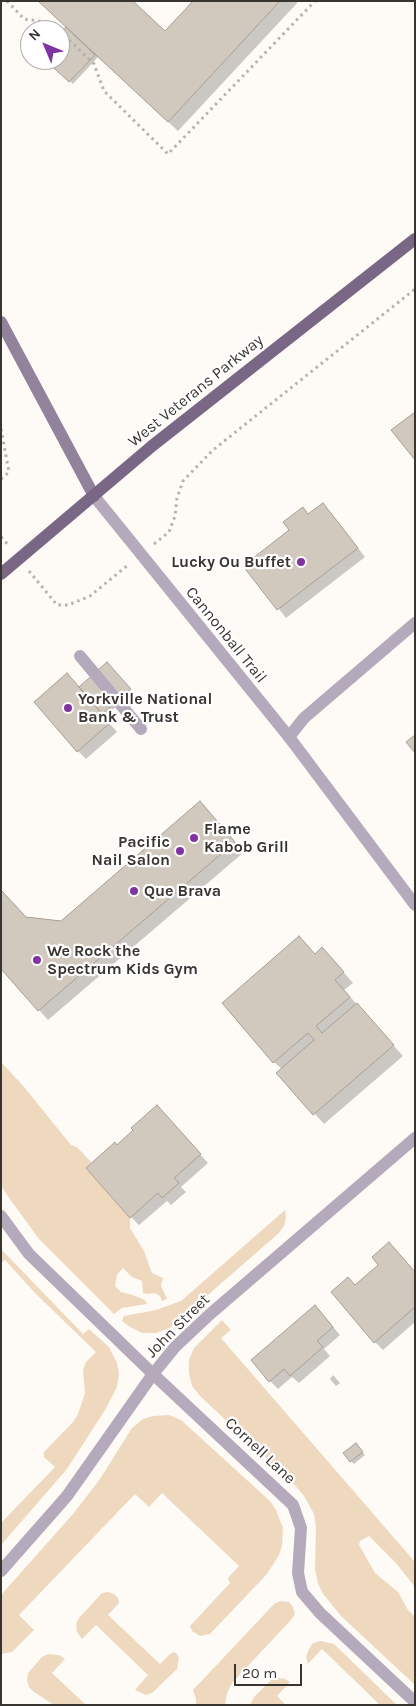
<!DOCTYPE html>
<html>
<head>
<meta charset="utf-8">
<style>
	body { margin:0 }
	#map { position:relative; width:416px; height:1706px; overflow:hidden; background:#fefbf6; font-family:Karla,sans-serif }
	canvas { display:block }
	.frame { position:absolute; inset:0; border:2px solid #383430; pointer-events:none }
	.north { position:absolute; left:20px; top:20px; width:50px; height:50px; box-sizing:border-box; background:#fff; border:1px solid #afaeac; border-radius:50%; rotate:315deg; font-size:14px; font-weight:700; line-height:20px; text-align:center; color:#383430 }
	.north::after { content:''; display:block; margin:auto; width:18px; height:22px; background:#8133a4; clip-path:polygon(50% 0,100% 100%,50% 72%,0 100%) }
	.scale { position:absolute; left:234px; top:1664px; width:68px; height:22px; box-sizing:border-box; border:2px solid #383430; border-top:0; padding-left:6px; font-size:15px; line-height:18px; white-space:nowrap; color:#383430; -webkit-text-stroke:4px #fff; paint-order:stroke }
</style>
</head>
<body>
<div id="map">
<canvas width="416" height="1706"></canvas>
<div class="frame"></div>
<div class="north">N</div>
<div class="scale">20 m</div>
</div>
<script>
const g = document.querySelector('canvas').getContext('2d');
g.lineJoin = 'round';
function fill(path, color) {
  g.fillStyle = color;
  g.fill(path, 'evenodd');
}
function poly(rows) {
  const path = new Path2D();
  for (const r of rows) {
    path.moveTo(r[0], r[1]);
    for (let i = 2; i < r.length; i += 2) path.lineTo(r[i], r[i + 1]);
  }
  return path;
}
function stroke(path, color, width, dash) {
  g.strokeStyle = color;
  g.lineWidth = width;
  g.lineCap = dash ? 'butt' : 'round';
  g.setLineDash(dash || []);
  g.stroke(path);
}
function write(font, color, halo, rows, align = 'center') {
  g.font = font + ' Karla,sans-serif';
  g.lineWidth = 4.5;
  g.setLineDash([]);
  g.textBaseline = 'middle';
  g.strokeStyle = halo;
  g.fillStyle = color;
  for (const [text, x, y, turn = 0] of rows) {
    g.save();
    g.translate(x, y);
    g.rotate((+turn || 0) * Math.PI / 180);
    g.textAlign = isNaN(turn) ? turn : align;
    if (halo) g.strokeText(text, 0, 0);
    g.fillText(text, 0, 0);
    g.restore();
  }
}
fill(poly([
	[1,1062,25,1088,71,1145,77,1147,92,1163,86,1168,130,1218,130,1228,144,1251,152,1273,163,1278,161,1286,167,1299,162,1301,160,1296,155,1293,148,1294,143,1293,142,1281,132,1277,123,1268,117,1275,115,1286,121,1292,133,1295,145,1300,147,1304,122,1308,114,1314,39,1239,12,1202,1,1186],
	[285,1210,286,1218,284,1226,279,1233,170,1328,156,1333,142,1333,130,1327,122,1321,124,1316,156,1310,181,1301],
	[1,1249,83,1334,89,1329,109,1347,117,1363,119,1374,117,1387,105,1410,67,1469,1,1545,1,1523,55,1467,44,1457,44,1452,73,1422,78,1414,85,1393,83,1370,86,1362,96,1352,36,1294,5,1260,1,1263],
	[222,1320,231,1330,221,1338,415,1562,415,1587,396,1563,369,1536,360,1541,359,1545,375,1573,398,1592,408,1610,415,1617,415,1685,341,1616,324,1595,318,1584,315,1569,316,1528,314,1514,304,1496,294,1484,201,1397,192,1386,189,1373,189,1360,194,1348],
	[169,1415,181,1420,270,1501,276,1510,283,1528,282,1546,279,1555,267,1574,210,1634,200,1636,192,1631,190,1626,230,1583,228,1578,239,1566,162,1493,149,1507,135,1494,19,1615,34,1630,12,1652,1,1654,1,1595,73,1514,100,1479,132,1428,143,1419,153,1416],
	[108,1592,114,1594,118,1598,119,1603,108,1615,160,1664,170,1654,174,1652,177,1654,179,1658,177,1669,152,1693,146,1695,135,1690,148,1675,96,1625,82,1639,77,1632,76,1624,79,1618,102,1593],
	[281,1601,289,1602,293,1607,295,1614,291,1620,232,1683,227,1693,225,1705,196,1705,196,1699,193,1690,275,1603],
	[321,1641,334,1644,397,1705,380,1705,322,1649,308,1664,306,1657,309,1649,313,1643],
	[48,1654,59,1655,65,1659,52,1673,86,1705,54,1705,34,1692,29,1687,27,1680,28,1673,42,1657],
	[279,1678,285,1679,290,1682,277,1696,286,1705,250,1705,254,1697,272,1679]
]), '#eed9bf');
fill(poly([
	[195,1,299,1,178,131,98,57,73,84,47,60,60,60,60,35,67,28,165,33],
	[323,505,331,513,365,557,286,618,245,566],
	[107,664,132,693,104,717,117,732,86,759,78,751,79,688],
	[200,802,244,852,48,1020,1,967,1,890,26,919,61,923],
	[315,955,332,959,353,983,344,990,403,1056,324,1124,278,1073,282,1069,274,1062],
	[165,1115,208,1163,181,1187,186,1192,171,1205,167,1201,139,1225,131,1217,117,1146],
	[415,1272,415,1322,383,1350,375,1342],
	[323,1315,340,1335,324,1349,330,1356,299,1383,292,1377,278,1389,270,1381],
	[333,1375,340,1383,336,1386,330,1379],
	[358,1447,365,1455,354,1464,351,1461]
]), '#0003');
const building = poly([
	[38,1,133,1,165,31,193,1,280,1,168,122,38,1],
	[66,27,95,55,69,82,45,60,60,60,60,34,66,27],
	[415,412,415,460,391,430,415,412],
	[323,503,358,548,277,610,243,566,289,530,283,522,303,507,308,514,323,503],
	[107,662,131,689,102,714,79,687,107,662],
	[67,673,110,723,77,752,34,702,67,673],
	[415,735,415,753,406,742,415,735],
	[200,801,235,842,38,1011,1,969,1,890,26,917,61,921,200,801],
	[299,936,315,954,322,947,344,972,335,980,350,997,316,1026,322,1033,357,1003,394,1045,313,1115,276,1073,314,1040,308,1033,273,1063,222,1003,299,936],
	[157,1105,201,1154,174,1178,179,1183,162,1198,158,1193,130,1218,86,1168,115,1142,117,1145,133,1130,131,1128,157,1105],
	[389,1242,415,1272,415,1307,374,1343,331,1292,348,1277,355,1285,378,1265,372,1257,389,1242],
	[315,1305,333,1327,317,1341,323,1347,290,1376,284,1369,269,1382,251,1360,315,1305],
	[356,1443,363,1452,350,1462,343,1453,356,1443]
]);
fill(building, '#d2c9be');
stroke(building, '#a79f94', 1);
stroke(poly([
	[7,1,24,19,46,22,59,30],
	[60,31,94,64,104,91,168,154,315,1],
	[1,429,9,472,1,479],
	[1,537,9,546],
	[154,544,169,532,175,516,177,498,183,481,213,450,415,289],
	[29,571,57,605,68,605,90,596,128,565]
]), '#b6b2ae', 3, [2.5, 4]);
stroke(poly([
	[80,656,141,729],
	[289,737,304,718,415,623],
	[1,1216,29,1254,153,1374,293,1505,301,1528,298,1573,302,1592,320,1613,415,1702]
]), '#b5aabb', 12);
stroke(poly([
	[94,496,289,737,415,905],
	[1,1571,67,1496,153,1374,175,1347,209,1315,415,1138]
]), '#b5aabb', 12);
stroke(poly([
	[1,322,94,496]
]), '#92829c', 12);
stroke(poly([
	[1,574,152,446,415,239]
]), '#7a6685', 12);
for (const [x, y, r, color] of [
	[301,562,5,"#8133a4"],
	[68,708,5,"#8133a4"],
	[194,838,5,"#8133a4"],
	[180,851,5,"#8133a4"],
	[134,891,5,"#8133a4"],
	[37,960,5,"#8133a4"]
]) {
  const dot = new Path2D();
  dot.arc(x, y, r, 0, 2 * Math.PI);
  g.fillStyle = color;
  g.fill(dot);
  stroke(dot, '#fff', 2);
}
write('16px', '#383430', '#fff', [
	["West Veterans Parkway",196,391,-39],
	["Cannonball Trail",226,635,51],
	["John Street",178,1326,-45],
	["Cornell Lane",260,1451,43]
]);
write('bold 16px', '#383430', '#fff', [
	["Lucky Ou Buffet",291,562,"right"],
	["Yorkville National",78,699],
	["Bank & Trust",78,717],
	["Flame",204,829],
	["Kabob Grill",204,847],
	["Pacific",170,842,"right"],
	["Nail Salon",170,860,"right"],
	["Que Brava",144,891],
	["We Rock the",47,951],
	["Spectrum Kids Gym",47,969]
], 'left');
</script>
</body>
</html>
